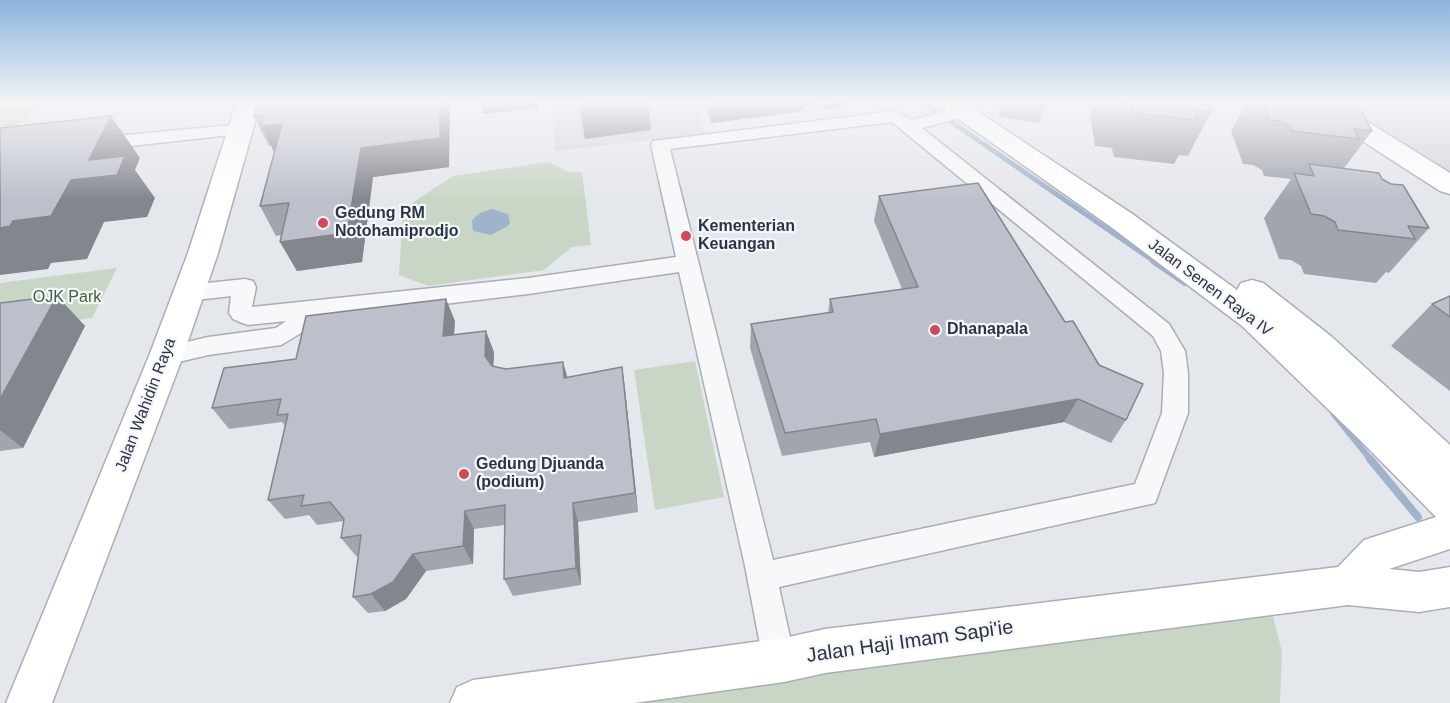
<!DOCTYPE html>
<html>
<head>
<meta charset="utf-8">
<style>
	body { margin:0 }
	canvas { display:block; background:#e4e7ec }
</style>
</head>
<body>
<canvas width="1450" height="703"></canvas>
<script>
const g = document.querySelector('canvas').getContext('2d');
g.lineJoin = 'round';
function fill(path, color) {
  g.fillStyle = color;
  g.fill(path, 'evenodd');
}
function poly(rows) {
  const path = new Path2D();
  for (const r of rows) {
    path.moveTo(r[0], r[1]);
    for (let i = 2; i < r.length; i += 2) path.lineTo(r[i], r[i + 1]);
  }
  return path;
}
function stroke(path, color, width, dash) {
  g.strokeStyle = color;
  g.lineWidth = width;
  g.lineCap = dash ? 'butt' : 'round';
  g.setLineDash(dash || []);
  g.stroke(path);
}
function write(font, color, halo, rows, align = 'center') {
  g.font = font + ' Helvetica,sans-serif';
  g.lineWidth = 4.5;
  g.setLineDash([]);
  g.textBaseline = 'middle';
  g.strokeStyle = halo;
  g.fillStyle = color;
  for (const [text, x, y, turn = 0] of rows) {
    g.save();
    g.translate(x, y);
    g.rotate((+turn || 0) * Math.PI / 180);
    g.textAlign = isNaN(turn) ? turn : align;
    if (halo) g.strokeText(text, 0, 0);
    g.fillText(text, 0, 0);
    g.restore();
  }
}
fill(poly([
	[552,101,696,101,705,134,555,151],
	[1317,101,1450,101,1450,185]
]), '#d2d6de');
fill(poly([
	[7,101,43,101,18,126,0,126,0,109],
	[548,162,569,172,582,172,591,245,572,247,544,270,428,286,399,275,403,209,453,176],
	[117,268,92,318,0,330,0,283],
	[695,361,724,497,655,510,634,370],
	[1268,597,1282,652,1280,703,473,703]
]), '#c9d6c5');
fill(poly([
	[492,209,508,214,510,222,508,226,491,235,473,231,472,220,480,213]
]), '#9fb4cc');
stroke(poly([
	[921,101,1155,262]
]), '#9fb4cc', 5);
stroke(poly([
	[1153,261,1185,283],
	[1333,413,1371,460]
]), '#9fb4cc', 6);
stroke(poly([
	[1370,459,1418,517]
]), '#9fb4cc', 8);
const street = poly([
	[961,107,970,112,967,116,922,128,1169,324,1185,351,1188,373,1188,413,1155,503,779,587,795,660,790,671,779,676,768,671,763,660,745,566,679,272,528,294,326,318,281,345,208,355,166,365,157,363,154,356,157,349,166,347,208,337,276,328,286,321,248,325,240,322,233,319,229,313,231,296,188,301,180,299,177,293,180,287,188,285,245,279,253,281,256,287,252,307,528,278,676,257,651,145,653,141,896,111,912,120,961,107],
	[892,122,1153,336,1161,351,1164,373,1162,413,1135,484,773,560,670,149,892,122],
	[242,124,248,125,251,129,248,133,95,150,86,144,95,138,242,124]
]);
const secondary = poly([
	[237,101,261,101,218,253,183,356,52,703,6,703,149,356,188,253,237,101],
	[933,101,962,101,1131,213,1237,290,1241,283,1252,280,1263,283,1332,337,1450,445,1450,549,1389,569,1419,572,1450,567,1450,607,1419,612,1348,605,825,673,784,682,634,703,450,703,457,687,473,680,784,638,825,629,1338,567,1364,540,1436,517,1362,442,1242,326,1111,227,933,101],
	[1305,101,1334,101,1450,173,1450,194,1440,191,1308,106,1305,101]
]);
stroke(street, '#a9aeb7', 3);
stroke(secondary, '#a9aeb7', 3);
fill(street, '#f7f8fa');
fill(secondary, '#fff');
fill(poly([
	[258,101,449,167,373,177,362,262,297,271,280,242,281,235,276,236,260,206,274,153,271,146,269,146,254,117],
	[704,101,851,101,845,106,826,109,815,104,805,106,798,112,711,123],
	[1000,101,1052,101,1051,104,1046,103,1039,123,999,117],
	[1096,101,1207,101,1211,112,1188,156,1179,155,1174,164,1114,157,1112,148,1095,146,1090,115],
	[1248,101,1355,101,1372,131,1344,168,1382,179,1429,228,1389,273,1386,272,1376,283,1304,274,1301,266,1291,260,1279,259,1264,218,1291,179,1264,176,1262,170,1253,165,1243,164,1231,131],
	[879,196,1126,420,1111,443,1064,422,874,457,870,442,782,456,750,348,751,324,828,313,830,299,902,289,874,221],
	[57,296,85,326,23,448,0,451,0,303],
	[1450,296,1450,391,1391,346,1432,304],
	[455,321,454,335,494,352,493,366,506,369,567,378,622,367,625,389,638,512,578,522,581,585,513,596,504,579,504,525,474,529,473,564,426,571,406,599,385,611,368,613,353,597,358,556,356,556,341,538,344,521,317,525,309,515,285,519,268,500,285,426,282,422,229,429,212,408,296,359]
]), '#a1a5ae');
fill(poly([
	[440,101,450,101,449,167,373,177,362,262,297,271,280,242,361,148],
	[480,101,538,101,539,108,483,114],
	[579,101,648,101,651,130,585,139],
	[711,101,816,101,815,104,805,106,798,112,711,123],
	[827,101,851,101,845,106,826,109],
	[111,116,140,158,135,170,155,198,147,217,104,222,87,259,51,263,48,269,0,275,0,228,13,221,71,180],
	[282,124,276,155,261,126],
	[57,296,85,326,23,448,0,430,0,399],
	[446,299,455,321,452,358,443,336],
	[486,331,494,352,493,377,485,356],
	[563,362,569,383,564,378],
	[622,367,625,389,638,512,635,493],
	[1078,399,1064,422,874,457,880,434],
	[573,503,578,522,581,585,576,568],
	[465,511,474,529,473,564,463,546],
	[413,554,426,571,406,599,385,611,371,594]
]), '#83868d');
const building = poly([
	[258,101,440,101,440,138,361,148,347,233,280,242,289,203,260,206,282,124,261,126,263,116,254,117,258,101],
	[1113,101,1207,101,1211,112,1194,111,1197,120,1134,113,1132,104,1114,102,1113,101],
	[1262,101,1355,101,1372,131,1354,129,1359,139,1292,131,1290,126,1280,121,1269,120,1262,101],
	[111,116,89,160,125,156,117,175,71,180,51,216,13,221,10,226,0,228,0,128,111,116],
	[1309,164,1379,173,1382,179,1391,184,1403,185,1429,228,1408,226,1415,239,1338,230,1335,222,1324,216,1311,214,1294,173,1314,176,1309,164],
	[978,183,1065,322,1073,321,1099,365,1143,384,1126,420,1078,399,880,434,876,419,785,433,751,324,833,312,830,299,918,287,879,196,978,183],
	[57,296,0,399,0,303,57,296],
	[1450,296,1450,317,1432,304,1450,296],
	[446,299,443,336,486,331,485,356,492,366,506,369,563,362,564,378,622,367,635,493,573,503,576,568,504,579,505,505,465,511,463,546,413,554,393,582,371,594,353,597,361,535,341,538,344,519,330,502,301,506,304,495,268,500,288,414,277,415,281,399,212,408,224,368,296,359,306,316,446,299]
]);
fill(building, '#bbc0ca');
stroke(building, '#83868d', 1.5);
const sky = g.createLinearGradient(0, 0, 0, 200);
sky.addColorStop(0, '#8bb4dd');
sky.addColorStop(0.51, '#f3f4f6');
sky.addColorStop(1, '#f3f4f600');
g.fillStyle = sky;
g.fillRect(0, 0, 1450, 200);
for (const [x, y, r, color] of [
	[323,223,6,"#d1495b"],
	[686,236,6,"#d1495b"],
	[935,330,6,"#d1495b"],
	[464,474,6,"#d1495b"]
]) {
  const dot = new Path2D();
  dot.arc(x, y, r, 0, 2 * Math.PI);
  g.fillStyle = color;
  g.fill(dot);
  stroke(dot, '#f4f6f9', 2);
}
write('bold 16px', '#2b3445', '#f4f6f9', [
	["Gedung RM",335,214],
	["Notohamiprodjo",335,232],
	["Kementerian",698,227],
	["Keuangan",698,245],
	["Dhanapala",947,330],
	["Gedung Djuanda",476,465],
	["(podium)",476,483]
], 'left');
write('16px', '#2b3445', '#f4f6f9', [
	["Jalan Senen Raya IV",1210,288,37],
	["Jalan Wahidin Raya",146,405,-69]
]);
write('16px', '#3f6138', '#f4f6f9', [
	["OJK Park",67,298]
]);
write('20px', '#2b3445', '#f4f6f9', [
	["Jalan Haji Imam Sapi'ie",910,642,-8]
]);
</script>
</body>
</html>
